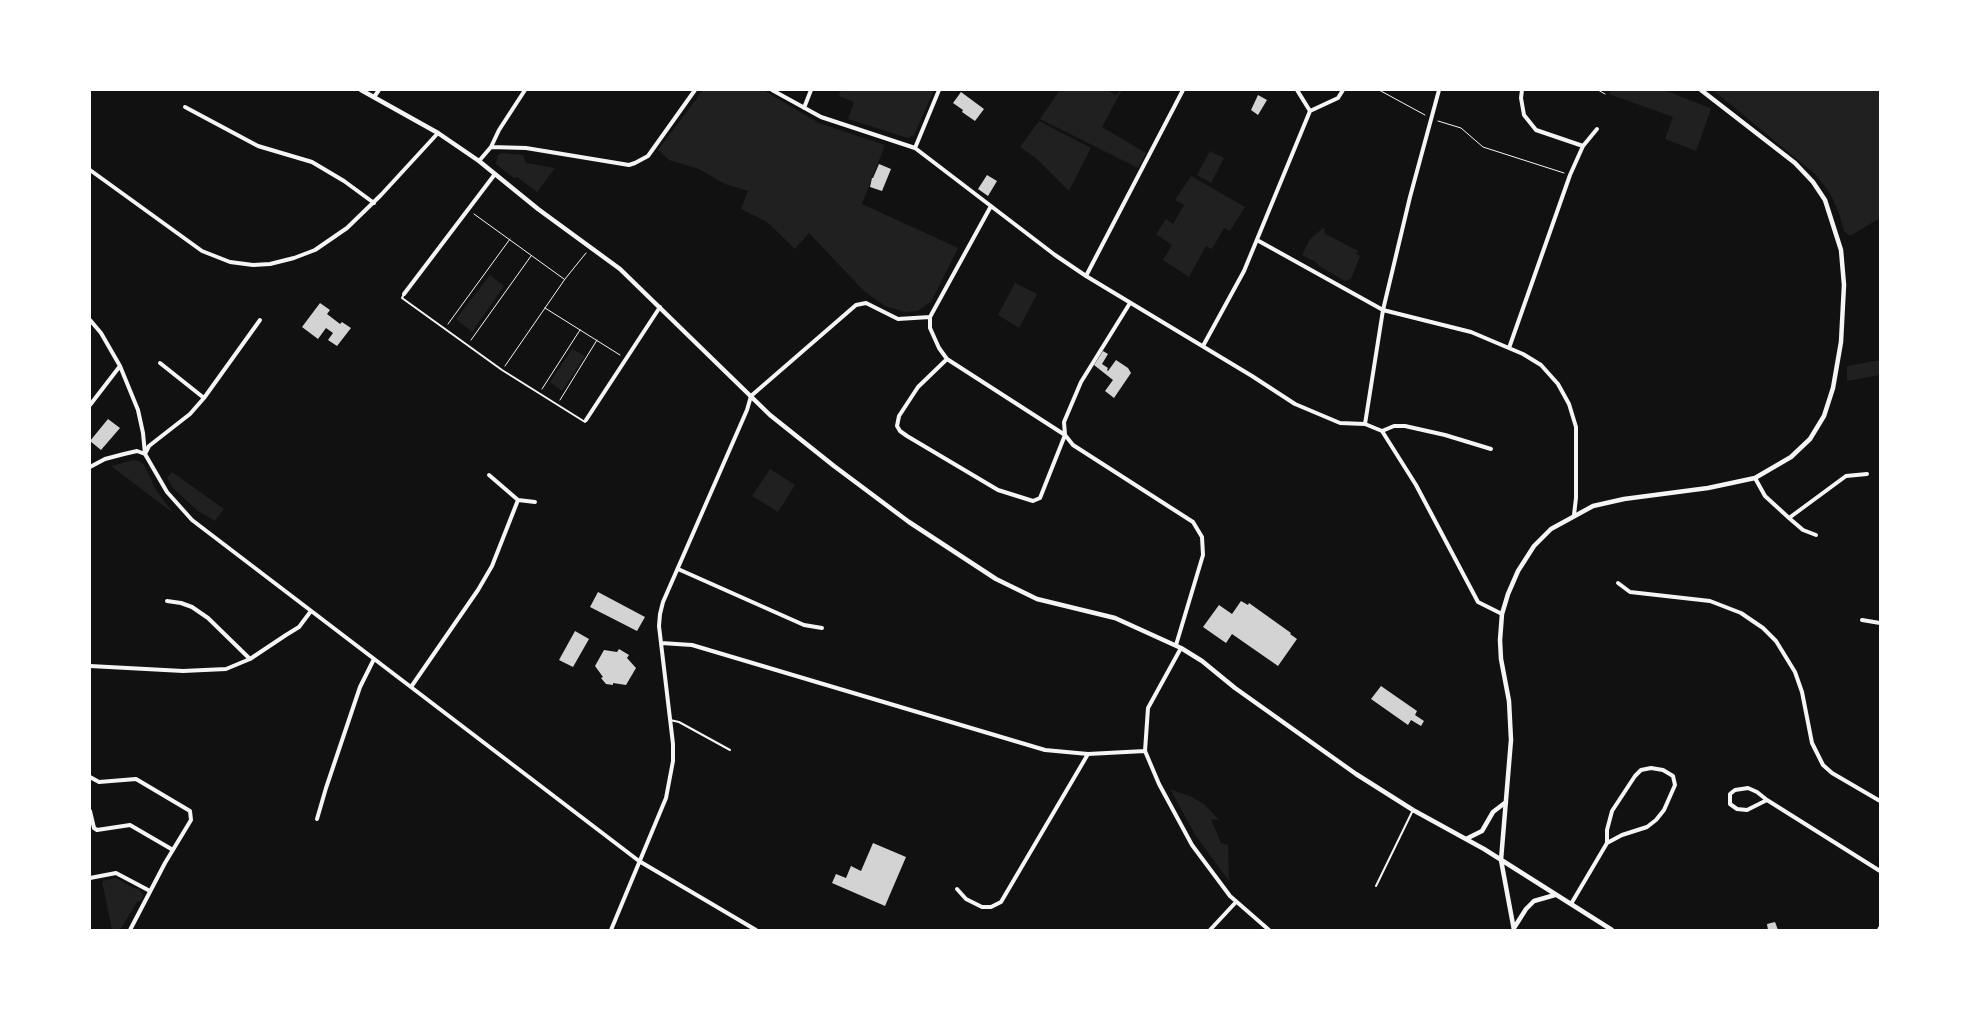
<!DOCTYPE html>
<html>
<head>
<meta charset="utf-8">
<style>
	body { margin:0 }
	#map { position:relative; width:1970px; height:1020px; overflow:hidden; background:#111; font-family:Merriweather,serif }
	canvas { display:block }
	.frame { position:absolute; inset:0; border:91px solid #fff; pointer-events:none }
</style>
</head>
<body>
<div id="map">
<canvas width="1970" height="1020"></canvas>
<div class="frame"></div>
</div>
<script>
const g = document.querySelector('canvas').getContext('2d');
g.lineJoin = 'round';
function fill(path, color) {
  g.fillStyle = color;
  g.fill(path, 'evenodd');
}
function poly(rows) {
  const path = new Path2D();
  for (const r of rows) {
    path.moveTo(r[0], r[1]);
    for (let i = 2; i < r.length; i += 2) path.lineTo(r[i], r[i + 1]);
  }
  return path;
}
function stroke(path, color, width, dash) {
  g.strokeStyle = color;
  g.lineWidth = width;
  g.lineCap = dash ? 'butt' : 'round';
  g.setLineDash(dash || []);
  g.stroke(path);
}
fill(poly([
	[703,90,763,90,819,123,885,145,862,204,958,248,931,302,917,311,905,312,885,306,864,291,809,233,795,249,767,222,741,209,748,191,725,184,699,169,669,160,658,150],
	[841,90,934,90,914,135,908,138,848,119,854,102,839,96],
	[1060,90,1111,90,1110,92,1116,95,1120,90,1122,90,1102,127,1146,153,1138,168,1040,119],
	[1611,90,1664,90,1710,108,1711,109,1696,151,1665,139,1673,117,1609,94],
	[1713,90,1880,90,1880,218,1850,236,1844,231,1839,213,1830,193,1815,174],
	[1039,121,1091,148,1069,191,1037,159,1020,147],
	[1210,151,1224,158,1211,183,1197,175],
	[501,153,523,155,526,163,555,168,537,192,517,177,514,178,496,164,498,155],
	[1191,176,1245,207,1230,231,1224,228,1212,249,1206,246,1189,277,1163,260,1172,245,1156,234,1166,219,1173,224,1184,205,1175,200],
	[1323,228,1325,229,1324,233,1358,251,1356,254,1360,256,1351,279,1345,281,1319,266,1316,262,1302,255,1310,239],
	[490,275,504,286,472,332,456,319],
	[1015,283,1037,294,1019,328,998,315],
	[572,349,585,356,562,391,550,382],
	[1880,360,1880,375,1847,381,1847,366],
	[133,460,139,461,144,465,156,490,173,513,111,466],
	[770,469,795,485,778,512,752,496],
	[172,472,224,509,215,521,198,511,173,488,167,478],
	[1170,789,1192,797,1204,804,1219,820,1211,819,1221,843,1228,845,1229,881,1196,836],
	[116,878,133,888,139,889,143,895,141,901,137,902,120,930,112,930,102,881]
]), '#202020');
fill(poly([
	[961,92,984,109,975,121,962,112,963,110,953,103],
	[1258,95,1267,100,1258,115,1251,110],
	[879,164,891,169,882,191,870,187,872,178,873,178],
	[987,175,997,181,988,196,978,189],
	[320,303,330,310,327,314,340,324,342,322,351,328,337,346,328,340,333,333,326,328,318,339,302,327],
	[1103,351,1108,354,1102,364,1108,368,1107,370,1108,371,1116,360,1128,368,1131,373,1114,398,1105,391,1113,380,1094,365],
	[108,419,120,428,101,450,90,441],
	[598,592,645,617,637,631,590,607],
	[1241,601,1248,605,1249,603,1291,633,1290,634,1297,639,1278,666,1232,634,1226,643,1203,627,1219,605,1232,614],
	[575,631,589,639,573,667,559,660],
	[619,649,629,655,627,658,636,668,626,685,613,683,613,685,606,684,601,678,603,677,595,666,604,650,617,652],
	[1381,686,1417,711,1415,715,1424,721,1421,726,1411,720,1408,725,1371,699],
	[873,843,906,857,885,906,832,883,836,874,846,878,851,866,861,871],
	[1775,922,1778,930,1768,930,1767,924]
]), '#d3d3d3');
stroke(poly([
	[1379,90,1425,115],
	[1598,90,1605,94],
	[1438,121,1461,128,1483,147,1564,173],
	[474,214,564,279],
	[545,308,620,355],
	[448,324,510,239],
	[471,340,531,256],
	[505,366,565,279,586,253],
	[542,389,580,330],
	[560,400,597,340]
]), '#f5f5f5', 1);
stroke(poly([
	[404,294,402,298,502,370,585,422,586,420],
	[670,720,679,722,730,750],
	[1376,886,1413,810]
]), '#f5f5f5', 2);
stroke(poly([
	[772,90,821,117,915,148,1055,255,1086,276,1252,376,1295,404,1340,423,1365,424,1382,431,1394,426,1405,426,1445,435,1491,449],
	[1522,90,1521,98,1524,115,1536,130,1583,146],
	[374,97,379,90],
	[185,107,258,146,312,162,344,181,374,203],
	[804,108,811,90],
	[1310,111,1338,98,1343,90],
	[491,147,499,130,525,90],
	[915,148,939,90],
	[479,161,491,147,526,148,629,165,635,163,648,156,695,90],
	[90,170,202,251,230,262,253,265,270,264,294,258,315,250,347,228,381,195,438,133],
	[1257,240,1383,310,1471,332,1523,354,1541,365,1558,384,1569,404,1576,427,1576,498,1574,515],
	[1086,276,1183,90],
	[404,294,495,174],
	[1130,303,1081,382,1064,422,1065,435,1073,445,1193,522,1202,537,1203,555,1176,645],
	[930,317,930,328,939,348,947,359,1065,435],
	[90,320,101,333,120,366,138,410,143,433,145,454,167,492,192,520,639,861,756,930],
	[1203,346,1244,271,1310,111,1297,90],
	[1509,348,1570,175,1583,146,1597,129],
	[947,359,918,387,899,416,897,426,900,431,907,436,998,490,1033,501,1040,498,1065,435],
	[160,363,204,398],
	[90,405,120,366],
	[586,420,660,307],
	[1365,424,1383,310,1410,197,1439,90],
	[1382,431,1416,485,1478,602,1502,614],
	[145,454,149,446,190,414,204,398,260,320],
	[90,467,105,459,124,454,137,451,145,454],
	[1755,478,1765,496,1789,518,1803,530,1816,535],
	[518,500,535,502],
	[1789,518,1846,476,1867,474],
	[678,569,804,625,822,628],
	[1618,583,1630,592,1710,601,1741,613,1763,628,1776,641,1795,672,1802,692,1812,743,1823,765,1832,773,1880,801],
	[167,601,181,603,192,607,208,618,250,659],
	[1862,620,1880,623],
	[661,643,692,645,1045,750,1088,754,1145,751],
	[1181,648,1148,708,1145,751,1159,784,1192,845,1230,896,1269,930],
	[90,666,183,671,226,669,250,659,286,635,299,627,311,611],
	[411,687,478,590,492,566,518,500,489,475],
	[1651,768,1663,770,1673,776,1675,785,1664,810,1656,820,1647,827,1622,835,1607,843,1607,830,1612,811,1635,776,1641,770,1651,768],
	[90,777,99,782,136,779,190,811,191,820,165,863,130,930],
	[1767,800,1747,810,1737,809,1730,804,1730,794,1735,790,1748,788,1757,792,1767,800,1880,871],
	[90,811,94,828,97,830,130,825,173,850],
	[317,819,326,788,360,687,374,659],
	[90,878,116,873,150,891],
	[957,889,966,899,982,907,991,907,1001,902,1088,754],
	[1571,904,1607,843],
	[611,930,666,798,673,761,673,744,659,626,660,614,663,602,747,410,751,396,856,305,866,303,898,319,930,317,991,206],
	[1210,930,1236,902],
	[1879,930,1880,928]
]), '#f5f5f5', 4);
stroke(poly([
	[361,90,438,133,479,161,538,209,620,269,770,415,834,466,909,522,996,579,1037,599,1115,618,1181,648,1202,661,1235,688,1356,774,1413,810,1484,849,1612,930],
	[1466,839,1482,831,1493,812,1506,802],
	[1514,928,1526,909,1534,901,1555,895],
	[1514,930,1501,860,1511,740,1509,701,1501,659,1500,640,1502,614,1508,594,1518,571,1534,546,1551,529,1593,506,1624,499,1708,488,1755,478,1791,457,1810,439,1824,416,1833,388,1841,342,1844,285,1841,250,1825,200,1813,182,1795,163,1701,90]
]), '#f5f5f5', 4.5);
</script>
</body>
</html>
